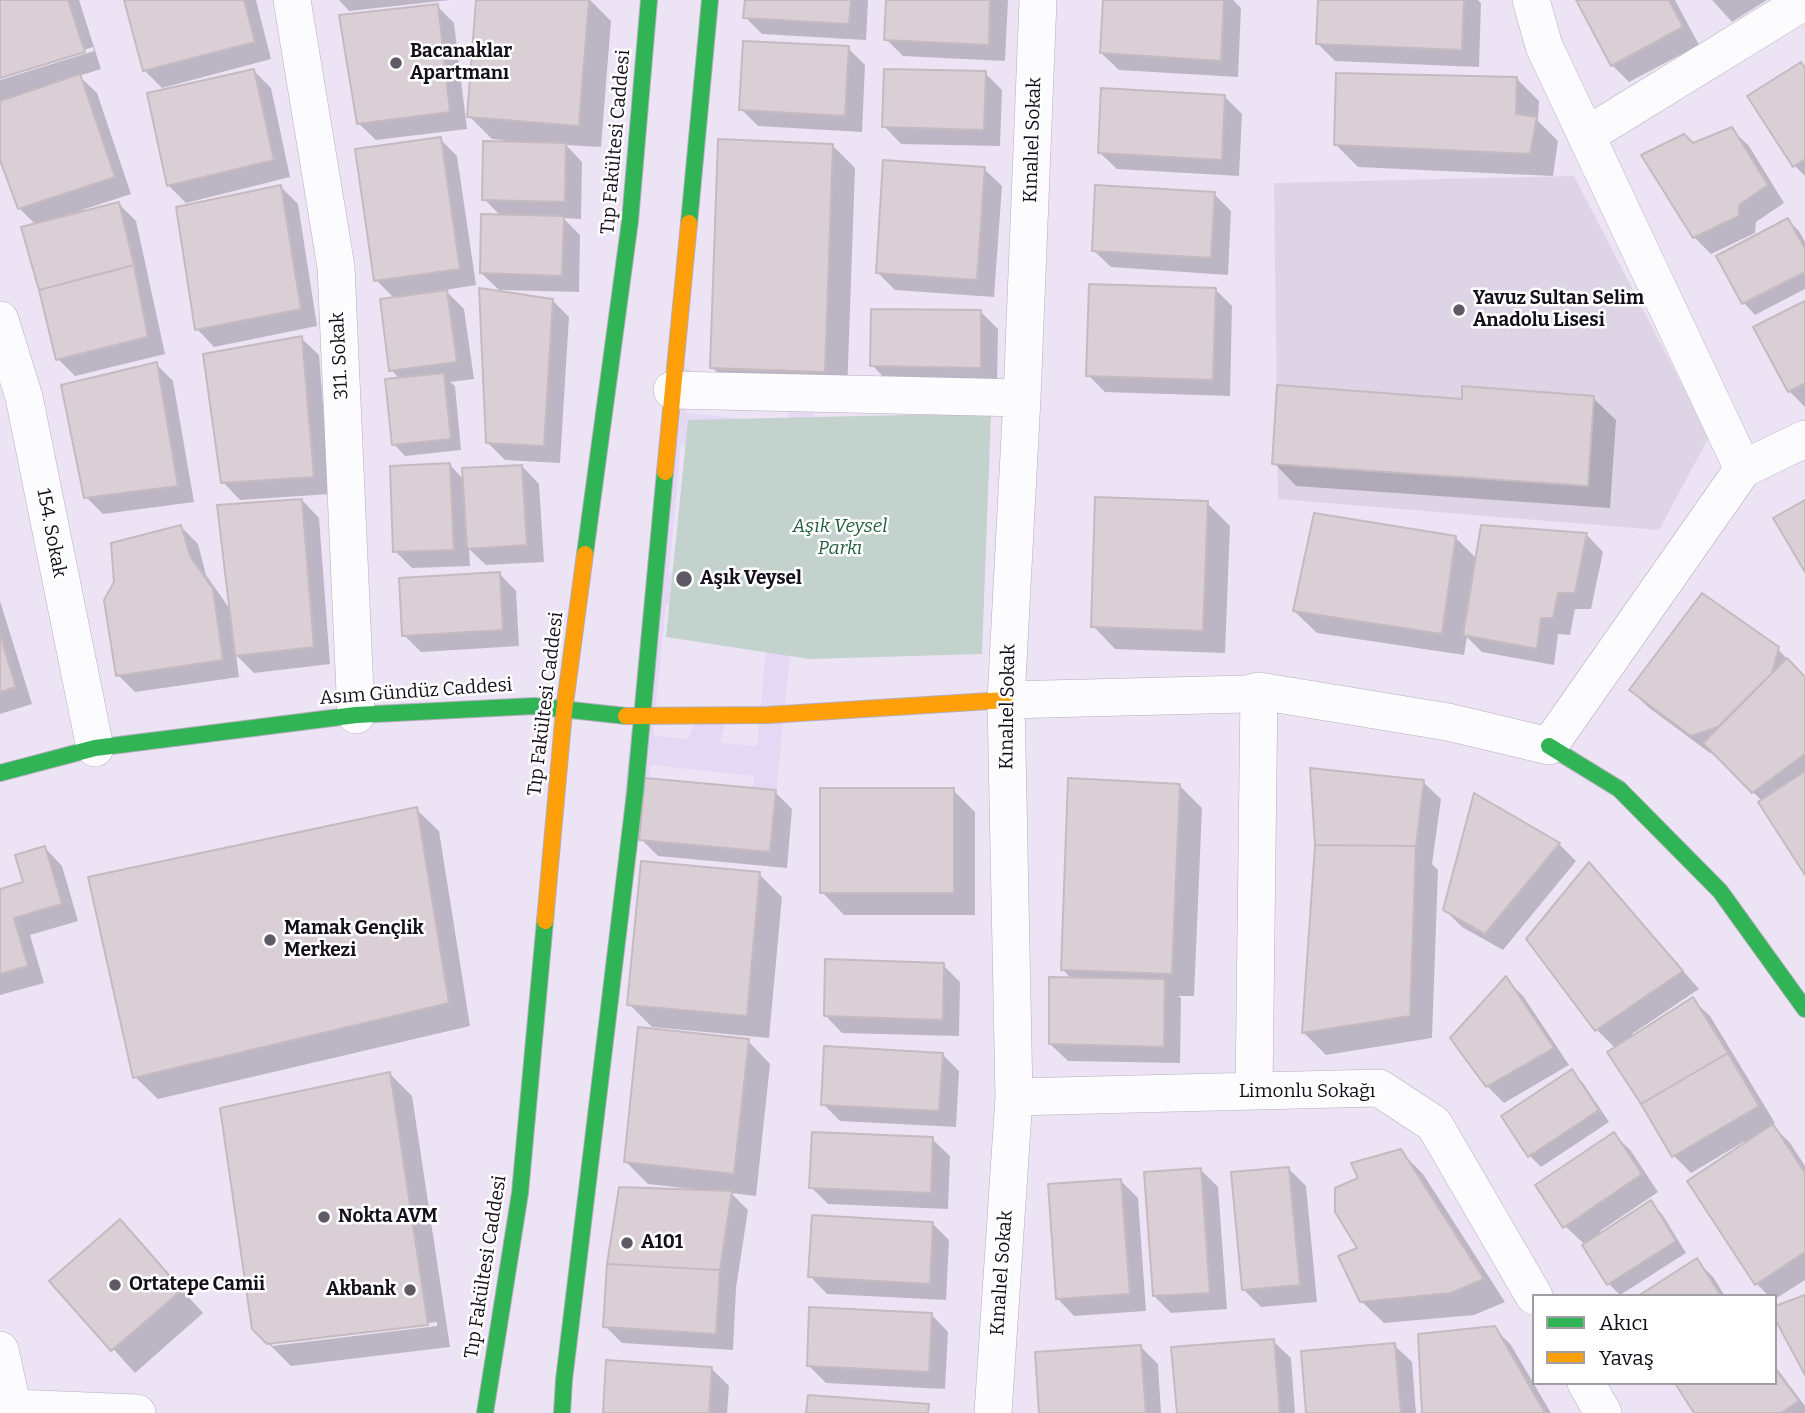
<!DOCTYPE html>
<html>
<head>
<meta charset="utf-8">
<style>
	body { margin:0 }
	#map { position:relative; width:1805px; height:1413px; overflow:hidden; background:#ece4f5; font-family:Bitter,serif }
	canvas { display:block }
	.legend { position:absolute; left:1532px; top:1294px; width:245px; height:91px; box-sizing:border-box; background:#fff; border:2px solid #a19fa3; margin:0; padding:9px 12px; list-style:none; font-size:21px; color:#140f1a }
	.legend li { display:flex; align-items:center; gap:14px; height:35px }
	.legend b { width:35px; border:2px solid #a19fa3 }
</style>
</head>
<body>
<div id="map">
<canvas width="1805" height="1413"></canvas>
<ul class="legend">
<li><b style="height:9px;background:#30b455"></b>Akıcı</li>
<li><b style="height:9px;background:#ff9f0a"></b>Yavaş</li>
</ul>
</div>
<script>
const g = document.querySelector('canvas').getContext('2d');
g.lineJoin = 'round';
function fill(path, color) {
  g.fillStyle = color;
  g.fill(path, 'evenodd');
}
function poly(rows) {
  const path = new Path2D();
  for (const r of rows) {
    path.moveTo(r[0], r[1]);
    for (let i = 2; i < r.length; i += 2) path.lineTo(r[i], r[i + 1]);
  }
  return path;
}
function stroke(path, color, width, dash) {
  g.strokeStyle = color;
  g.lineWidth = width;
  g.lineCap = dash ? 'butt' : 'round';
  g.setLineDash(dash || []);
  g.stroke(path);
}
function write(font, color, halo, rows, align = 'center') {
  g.font = font + ' Bitter,serif';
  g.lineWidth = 5;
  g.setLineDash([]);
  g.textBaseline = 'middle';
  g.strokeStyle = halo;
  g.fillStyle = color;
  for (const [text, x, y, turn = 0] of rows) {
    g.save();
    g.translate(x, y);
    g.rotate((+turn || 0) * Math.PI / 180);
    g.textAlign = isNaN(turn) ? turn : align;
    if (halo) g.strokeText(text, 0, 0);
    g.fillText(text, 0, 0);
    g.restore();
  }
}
fill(poly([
	[667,366,690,369,686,413,788,423,792,379,817,382,774,814,751,811,754,776,651,765,647,801,624,799],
	[681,444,717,447,715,469,745,472,748,450,785,454,772,584,669,574],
	[666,605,769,615,757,746,720,743,725,726,698,714,688,739,653,735]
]), '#e5d8f5');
fill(poly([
	[1574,176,1709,437,1659,530,1278,499,1274,183]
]), '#ddd4e6');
fill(poly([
	[991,413,982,654,809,659,666,637,688,420]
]), '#c3d2cc');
fill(poly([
	[0,0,79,0,101,69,79,76,97,93,131,194,82,210,83,213,119,204,136,221,165,354,75,376,58,359,36,225,19,208,0,154,0,80,94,51,93,47,0,76],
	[126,0,256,0,271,59,162,88,145,71],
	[339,0,450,0,349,11],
	[478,0,590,0,611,21,601,147,566,145,582,162,581,219,563,218,580,235,579,292,499,290,481,273,501,216,484,199,503,140,492,139,469,116],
	[746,0,868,0,866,40,762,34,745,17],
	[888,0,1008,0,1005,61,903,56,886,39],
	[1104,0,1233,0,1241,8,1238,77,1119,70,1101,53],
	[1319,0,1478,0,1481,3,1479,67,1335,61,1318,44],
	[1578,0,1675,0,1699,45,1629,82,1612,65],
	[1712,0,1767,0,1732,22],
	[437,6,454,23,467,129,376,140,358,123],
	[848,48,865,65,862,132,758,126,741,109],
	[1805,68,1805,176,1795,166],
	[254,71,271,88,290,177,186,203,169,186],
	[985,73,1002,90,1000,146,901,144,884,126],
	[1517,79,1539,101,1538,121,1558,141,1553,176,1358,167,1336,145],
	[1225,97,1242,114,1239,176,1117,169,1099,152],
	[1731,129,1749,146,1784,203,1756,222,1755,233,1711,254,1694,237,1693,145],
	[440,139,457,156,476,285,445,290,464,309,474,379,450,382,455,386,461,450,405,456,394,444,400,379,391,370,395,299,376,280],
	[832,145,855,168,847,394,734,390,712,367],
	[984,169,1002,186,994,297,895,290,877,272],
	[281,187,298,204,317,326,214,347,197,329],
	[1214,194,1231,211,1228,275,1111,267,1093,250],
	[1788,220,1799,231,1805,242,1805,289,1755,315,1744,303,1718,257],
	[1215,289,1232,306,1230,396,1105,392,1088,375],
	[552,300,569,317,560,463,505,460,487,442],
	[1805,303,1805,407,1789,391],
	[981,312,998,329,997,384,889,383,872,365],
	[301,338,319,355,330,494,240,500,223,482],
	[156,364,173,381,194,502,103,514,86,497],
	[1593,398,1616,420,1610,508,1296,486,1274,463,1463,401],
	[450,465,464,480,522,466,539,484,544,562,486,565,469,549,470,566,412,568,395,551],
	[302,500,319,518,330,664,254,673,236,655,239,677,135,692,118,675,181,527,198,544,206,575,232,612],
	[1207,503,1230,526,1225,653,1115,649,1093,626],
	[1586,534,1603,552,1591,609,1575,609,1570,635,1558,634,1554,665,1482,652,1467,637,1464,655,1317,633,1294,611,1455,537,1477,559],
	[499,573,516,591,519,646,421,652,404,635],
	[0,601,32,704,0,714],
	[1778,649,1805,679,1805,872,1762,801,1713,751,1710,753,1648,707,1631,690],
	[1423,782,1441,799,1432,864,1438,870,1432,1038,1326,1055,1303,1032],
	[1179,785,1202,808,1194,996,1178,996,1181,998,1180,1063,1068,1061,1050,1044,1073,980,1062,969],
	[953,790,975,812,975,915,844,915,822,892],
	[775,792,792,809,787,868,658,856,641,839],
	[1476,795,1559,844,1576,861,1503,950,1462,927,1445,910],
	[416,809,439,831,470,1026,158,1099,135,1077],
	[45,848,62,866,78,921,30,935,44,983,0,995,0,890,25,883],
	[1589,864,1699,989,1632,1034,1634,1037,1692,999,1710,1016,1775,1123,1772,1125,1790,1143,1805,1166,1805,1280,1775,1299,1775,1296,1769,1296,1756,1283,1745,1141,1691,1173,1674,1156,1616,1049,1597,1030],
	[759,874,782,897,769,1038,652,1027,629,1004],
	[943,965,960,982,959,1036,842,1033,825,1015],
	[1506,979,1523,996,1569,1065,1504,1103,1487,1086],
	[748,1041,770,1064,756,1196,731,1193,748,1210,736,1288,733,1350,622,1343,605,1326,693,1189,648,1184,625,1161],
	[942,1054,959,1071,956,1127,840,1121,823,1104],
	[1572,1072,1583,1083,1609,1122,1541,1167,1530,1156],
	[390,1074,412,1096,450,1347,291,1366,253,1328],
	[437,1322,437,1326,272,1346,272,1342],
	[1614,1134,1631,1151,1658,1192,1600,1231,1602,1234,1651,1203,1662,1214,1686,1253,1620,1295,1609,1284,1583,1243,1565,1226],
	[932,1139,950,1156,948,1209,828,1204,811,1187],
	[1400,1151,1423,1174,1505,1302,1474,1315,1384,1323,1361,1301,1359,1249,1361,1178],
	[1289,1169,1306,1186,1317,1302,1261,1307,1244,1290],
	[1201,1170,1218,1187,1227,1309,1171,1313,1154,1296],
	[1121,1181,1138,1198,1146,1311,1074,1316,1057,1298],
	[120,1221,203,1313,135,1373,52,1281],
	[932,1223,949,1240,946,1300,827,1294,810,1276],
	[1696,1260,1713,1277,1725,1296,1642,1296],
	[931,1314,948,1332,945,1389,826,1383,808,1365],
	[1494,1328,1511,1345,1551,1413,1424,1413],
	[1273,1341,1291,1358,1295,1413,1178,1413],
	[1394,1345,1412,1362,1416,1413,1307,1413],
	[1141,1347,1158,1364,1161,1413,1041,1413],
	[1775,1366,1805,1406,1805,1413,1696,1413,1775,1383],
	[711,1368,729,1386,727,1413,605,1413]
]), '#0003');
const building = poly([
	[0,0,68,0,85,52,0,78,0,0],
	[124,0,244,0,255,42,143,71,124,0],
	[476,0,589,0,579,126,467,117,476,0],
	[745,0,851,0,849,24,743,18,745,0],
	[886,0,990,0,989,45,884,40,886,0],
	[1103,0,1224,0,1221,61,1100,53,1103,0],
	[1318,0,1464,0,1462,50,1316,44,1318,0],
	[1576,0,1669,0,1683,27,1611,66,1576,0],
	[438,4,450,112,357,124,339,15,438,4],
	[743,41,849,46,845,116,739,110,743,41],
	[1801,62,1805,68,1805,159,1793,167,1747,96,1801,62],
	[254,69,274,160,167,186,147,93,254,69],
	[884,69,986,71,984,130,882,127,884,69],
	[1336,73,1517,77,1516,114,1537,117,1530,154,1334,145,1336,73],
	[80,74,115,177,18,209,0,160,0,101,80,74],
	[1101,88,1225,95,1222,160,1098,153,1101,88],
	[1732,127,1768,185,1739,205,1739,216,1693,238,1641,155,1684,134,1693,143,1732,127],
	[441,137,460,269,374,281,355,149,441,137],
	[718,139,833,144,825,372,710,368,718,139],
	[483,141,566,143,565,202,482,200,483,141],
	[883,160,985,167,977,280,876,273,883,160],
	[281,185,301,309,195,330,176,207,281,185],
	[1095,185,1215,192,1211,258,1092,251,1095,185],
	[119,202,134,265,39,290,21,227,119,202],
	[481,214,564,216,562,276,480,273,481,214],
	[1788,218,1805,249,1805,272,1742,304,1716,256,1788,218],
	[134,265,148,337,56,360,39,290,134,265],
	[1089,284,1216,288,1213,380,1086,376,1089,284],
	[479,288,553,299,544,446,486,443,479,288],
	[447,290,457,362,389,371,380,299,447,290],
	[1805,301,1805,383,1788,392,1753,327,1805,301],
	[871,309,981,310,981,368,870,366,871,309],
	[302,336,314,477,221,483,203,354,302,336],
	[157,362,178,486,84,498,61,385,157,362],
	[444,373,451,439,392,445,385,379,444,373],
	[1277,385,1462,399,1462,386,1594,396,1588,486,1272,464,1277,385],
	[450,463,454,550,393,552,390,466,450,463],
	[522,465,527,545,467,549,462,468,522,465],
	[1095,497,1208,501,1203,631,1091,627,1095,497],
	[302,499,314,647,235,656,217,505,302,499],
	[1805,500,1805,572,1773,518,1805,500],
	[1314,513,1456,536,1442,634,1293,611,1314,513],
	[181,525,190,556,213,589,223,660,116,676,104,600,114,582,111,543,181,525],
	[1481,525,1587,533,1575,593,1558,593,1553,618,1541,618,1537,649,1463,635,1481,525],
	[500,572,503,630,402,636,399,578,500,572],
	[1702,593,1779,647,1772,673,1718,727,1691,736,1629,690,1702,593],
	[0,635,16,687,0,692,0,635],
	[1787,658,1805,677,1805,754,1752,793,1703,743,1787,658],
	[1310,768,1424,780,1416,846,1315,845,1310,768],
	[1805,771,1805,875,1758,802,1805,771],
	[645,778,776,790,770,852,639,840,645,778],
	[1068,778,1180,784,1172,974,1061,970,1068,778],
	[820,788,954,788,954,893,820,893,820,788],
	[1474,793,1560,843,1485,934,1443,910,1474,793],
	[417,807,449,1003,133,1078,88,877,417,807],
	[1315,845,1416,846,1410,1016,1302,1033,1315,845],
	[45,846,62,904,14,918,28,966,0,974,0,889,23,882,15,855,45,846],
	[641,861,760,872,747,1016,627,1005,641,861],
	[1589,862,1683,971,1595,1031,1526,939,1589,862],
	[825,959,944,963,943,1020,824,1016,825,959],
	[1506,976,1554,1048,1486,1087,1450,1038,1506,976],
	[1049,977,1165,979,1164,1047,1049,1044,1049,977],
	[1693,997,1728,1053,1641,1104,1607,1052,1693,997],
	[638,1027,749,1039,734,1174,624,1162,638,1027],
	[824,1046,943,1053,939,1111,821,1105,824,1046],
	[1728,1053,1759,1106,1672,1157,1641,1104,1728,1053],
	[1572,1069,1599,1110,1528,1157,1501,1116,1572,1069],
	[390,1072,428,1325,267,1344,252,1329,220,1108,390,1072],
	[1773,1124,1805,1173,1805,1252,1755,1285,1687,1181,1773,1124],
	[812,1132,933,1137,931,1193,809,1188,812,1132],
	[1614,1132,1642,1174,1563,1228,1535,1185,1614,1132],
	[1401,1149,1484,1279,1451,1293,1360,1302,1338,1256,1357,1248,1335,1212,1335,1188,1358,1178,1351,1163,1401,1149],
	[1289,1167,1300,1285,1242,1290,1231,1172,1289,1167],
	[1201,1168,1210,1293,1153,1296,1144,1172,1201,1168],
	[1121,1179,1130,1294,1056,1299,1048,1184,1121,1179],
	[619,1187,732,1191,720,1270,607,1264,619,1187],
	[1651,1200,1676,1241,1607,1285,1582,1245,1651,1200],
	[812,1215,933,1222,930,1284,808,1277,812,1215],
	[120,1219,182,1290,111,1351,49,1281,120,1219],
	[1697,1258,1721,1296,1638,1296,1697,1258],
	[607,1264,720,1270,716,1334,603,1327,607,1264],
	[1805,1295,1805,1375,1775,1319,1775,1306,1805,1295],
	[809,1307,932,1313,929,1372,807,1366,809,1307],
	[1495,1326,1545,1413,1422,1413,1418,1334,1495,1326],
	[1274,1339,1280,1413,1177,1413,1171,1347,1274,1339],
	[1395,1343,1401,1413,1306,1413,1301,1351,1395,1343],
	[1141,1345,1146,1413,1039,1413,1035,1352,1141,1345],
	[606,1360,712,1367,709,1413,603,1413,606,1360],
	[1775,1369,1799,1401,1781,1413,1694,1413,1675,1383,1775,1383,1775,1369],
	[808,1395,929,1404,928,1413,806,1413,808,1395]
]);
fill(building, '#d9cfd5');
stroke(building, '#c4bac0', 2);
const street = poly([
	[292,0,336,267,356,715],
	[1531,0,1544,46,1743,469],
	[1587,135,1805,1],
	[0,320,24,397,95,748],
	[672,390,1022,398],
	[1006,700,1246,694,1259,691,1448,722,1549,746,1743,469,1805,439],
	[1254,1091,1259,691],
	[1014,1097,1379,1088,1434,1124,1534,1296],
	[0,1350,14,1413],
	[1586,1383,1603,1413],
	[4,1413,13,1408,137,1413],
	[993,1413,1014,1097,1006,700,1022,398,1038,0]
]);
const fast = poly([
	[689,223,710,0],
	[585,554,630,221,649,0],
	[1549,746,1619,789,1720,891,1805,1009],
	[0,773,95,748,356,715,534,706,626,716],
	[485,1413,520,1193,545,921],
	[562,1413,564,1380,635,793,665,472]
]);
const slow = poly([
	[665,472,689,223],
	[626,716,768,715,1006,700],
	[545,921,564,711,585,554]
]);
stroke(street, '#b4aebb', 38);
stroke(fast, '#b4aebb', 18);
stroke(slow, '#b4aebb', 18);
stroke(street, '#fcfbfe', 37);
stroke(fast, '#30b455', 16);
stroke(slow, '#ff9f0a', 16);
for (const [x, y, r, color] of [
	[396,63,7,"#605a67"],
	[1459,310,7,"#605a67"],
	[684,579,9,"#605a67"],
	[270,940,7,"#605a67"],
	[324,1217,7,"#605a67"],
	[627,1243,7,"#605a67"],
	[115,1285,7,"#605a67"],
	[410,1290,7,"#605a67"]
]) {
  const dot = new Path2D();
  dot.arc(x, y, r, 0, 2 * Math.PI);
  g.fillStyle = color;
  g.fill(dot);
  stroke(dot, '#fff', 2.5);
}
write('bold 19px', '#140f1a', '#fff', [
	["Bacanaklar",410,52],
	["Apartmanı",410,74],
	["Yavuz Sultan Selim",1473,299],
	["Anadolu Lisesi",1473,321],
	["Aşık Veysel",700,579],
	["Mamak Gençlik",284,929],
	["Merkezi",284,951],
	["Nokta AVM",338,1217],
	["A101",641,1243],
	["Ortatepe Camii",129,1285],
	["Akbank",396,1290,"right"]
], 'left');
write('19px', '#140f1a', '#fff', [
	["Kınalıel Sokak",1033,140,-88],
	["Tıp Fakültesi Caddesi",616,142,-85],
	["311. Sokak",340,356,-93],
	["154. Sokak",51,533,79],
	["Asım Gündüz Caddesi",416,692,-4],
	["Tıp Fakültesi Caddesi",546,704,-83],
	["Kınalıel Sokak",1008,707,-89],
	["Limonlu Sokağı",1307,1092],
	["Tıp Fakültesi Caddesi",486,1267,-81],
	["Kınalıel Sokak",1002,1273,-86]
]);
write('italic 19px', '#24603b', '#fff', [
	["Aşık Veysel",840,527],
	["Parkı",840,549]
]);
</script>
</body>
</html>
